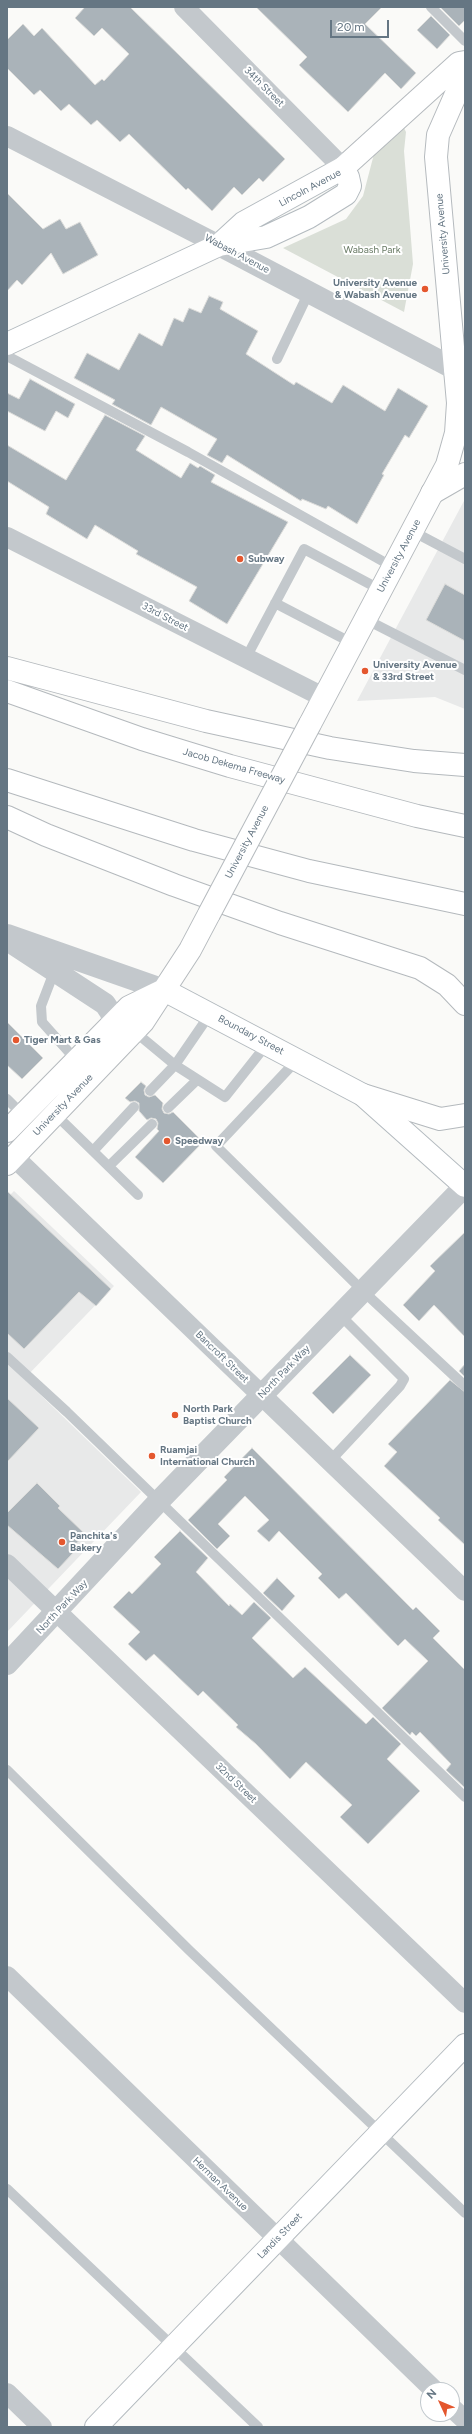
<!DOCTYPE html>
<html>
<head>
<meta charset="utf-8">
<style>
	body { margin:0 }
	#map { position:relative; width:472px; height:2434px; overflow:hidden; background:#fafaf8; font-family:Figtree,sans-serif }
	canvas { display:block }
	.frame { position:absolute; inset:0; border:8px solid #657683; pointer-events:none }
	.north { position:absolute; left:420px; top:2382px; width:40px; height:40px; box-sizing:border-box; background:#fff; border:1px solid #c1c8cd; border-radius:50%; rotate:314deg; font-size:11px; font-weight:700; line-height:16px; text-align:center; color:#657683 }
	.north::after { content:''; display:block; margin:auto; width:14px; height:18px; background:#e4572e; clip-path:polygon(50% 0,100% 100%,50% 72%,0 100%) }
	.scale { position:absolute; left:330px; top:20px; width:59px; height:18px; box-sizing:border-box; border:2px solid #657683; border-top:0; padding-left:5px; font-size:12px; line-height:14px; white-space:nowrap; color:#657683; -webkit-text-stroke:3px #fff; paint-order:stroke }
</style>
</head>
<body>
<div id="map">
<canvas width="472" height="2434"></canvas>
<div class="frame"></div>
<div class="north">N</div>
<div class="scale">20 m</div>
</div>
<script>
const g = document.querySelector('canvas').getContext('2d');
g.lineJoin = 'round';
function fill(path, color) {
  g.fillStyle = color;
  g.fill(path, 'evenodd');
}
function poly(rows) {
  const path = new Path2D();
  for (const r of rows) {
    path.moveTo(r[0], r[1]);
    for (let i = 2; i < r.length; i += 2) path.lineTo(r[i], r[i + 1]);
  }
  return path;
}
function stroke(path, color, width, dash) {
  g.strokeStyle = color;
  g.lineWidth = width;
  g.lineCap = dash ? 'butt' : 'round';
  g.setLineDash(dash || []);
  g.stroke(path);
}
function write(font, color, halo, rows, align = 'center') {
  g.font = font + ' Figtree,sans-serif';
  g.lineWidth = 4;
  g.setLineDash([]);
  g.textBaseline = 'middle';
  g.strokeStyle = halo;
  g.fillStyle = color;
  for (const [text, x, y, turn = 0] of rows) {
    g.save();
    g.translate(x, y);
    g.rotate((+turn || 0) * Math.PI / 180);
    g.textAlign = isNaN(turn) ? turn : align;
    if (halo) g.strokeText(text, 0, 0);
    g.fillText(text, 0, 0);
    g.restore();
  }
}
fill(poly([
	[465,499,465,709,435,697,357,701],
	[14,1191,114,1286,24,1379,141,1492,7,1632,7,1198]
]), '#e8e9e9');
fill(poly([
	[404,128,406,132,404,151,413,264,404,312,283,248,346,219,363,196,374,154]
]), '#dadfd7');
const building = poly([
	[85,7,130,7,285,159,263,182,259,178,242,195,234,187,212,211,188,188,186,190,129,134,120,142,97,120,91,125,69,104,61,111,40,90,34,95,7,68,7,40,23,24,34,36,42,28,95,85,102,79,104,81,129,54,102,28,94,36,75,18,85,7],
	[256,7,382,7,365,24,416,73,401,89,385,73,348,112,299,65,307,57,256,7],
	[440,7,465,7,465,20,459,26,440,7],
	[431,16,450,35,437,49,417,30,431,16],
	[7,193,43,229,60,219,66,229,80,222,98,255,63,274,51,253,22,285,17,280,7,291,7,193],
	[209,296,223,302,220,309,258,331,246,354,294,385,296,382,332,403,343,385,385,411,398,388,428,406,409,438,405,435,382,474,384,475,357,524,328,506,326,509,302,499,301,501,227,455,222,463,207,455,217,439,161,407,151,425,112,404,115,400,74,378,87,353,119,370,139,333,162,346,174,318,183,322,189,308,201,313,209,296],
	[30,379,75,404,68,418,56,411,45,431,7,411,7,393,19,399,30,379],
	[105,415,145,436,136,450,181,478,190,463,198,468,200,466,215,475,211,482,288,522,227,624,189,601,197,587,136,554,138,551,95,525,87,539,46,514,49,507,7,481,7,445,66,480,105,415],
	[445,584,465,595,465,641,426,620,445,584],
	[7,1022,43,1058,22,1079,7,1065,7,1022],
	[141,1082,146,1086,144,1090,145,1095,149,1097,155,1095,163,1103,162,1109,164,1113,169,1114,173,1112,203,1142,163,1183,135,1157,159,1131,157,1129,158,1123,156,1119,151,1118,147,1120,139,1111,139,1103,135,1101,130,1102,125,1098,141,1082],
	[7,1191,111,1289,96,1306,79,1292,24,1349,7,1333,7,1191],
	[465,1232,465,1337,434,1305,419,1321,403,1305,435,1271,430,1266,465,1232],
	[350,1355,371,1375,333,1414,312,1393,350,1355],
	[465,1364,465,1377,459,1371,465,1364],
	[450,1380,465,1392,465,1545,438,1520,440,1518,384,1466,397,1452,388,1444,450,1380],
	[7,1398,39,1428,7,1462,7,1398],
	[252,1448,413,1610,416,1607,440,1631,433,1638,465,1670,465,1788,446,1770,451,1764,420,1732,416,1736,412,1732,410,1735,382,1708,428,1661,405,1639,398,1646,346,1593,339,1599,318,1578,322,1574,279,1531,269,1542,257,1531,269,1520,245,1496,218,1524,230,1536,217,1549,188,1520,227,1480,224,1477,252,1448],
	[37,1483,60,1506,58,1508,85,1534,70,1550,73,1553,58,1569,7,1525,7,1513,37,1483],
	[180,1531,208,1558,196,1572,229,1606,230,1604,242,1615,254,1602,271,1618,252,1638,293,1678,305,1667,366,1724,373,1717,401,1744,387,1759,420,1791,368,1844,340,1817,352,1805,306,1762,290,1779,256,1744,236,1727,238,1725,203,1691,198,1696,154,1654,146,1661,128,1644,140,1632,113,1607,129,1591,132,1594,161,1564,154,1557,180,1531],
	[277,1578,295,1596,282,1611,263,1593,277,1578]
]);
fill(building, '#aab3b9');
stroke(building, '#dcdcda', 1);
const secondary = poly([
	[7,344,219,245,266,237,309,217,346,194,350,186,348,177,343,168,243,223,219,245],
	[164,990,363,1095,465,1186],
	[96,2427,465,2045]
]);
const primary = poly([
	[343,168,459,63,465,62],
	[310,724,447,465,456,433,458,403,436,157,438,135,456,94,465,83],
	[7,1131,129,1007,164,990],
	[7,1164,143,1022,190,950,209,914]
]);
const motorway = poly([
	[455,369,465,383],
	[432,493,465,474],
	[7,668,206,721,330,748,414,761,465,765],
	[7,691,142,739,230,766,417,816,465,826],
	[7,780,194,840,309,871,465,904],
	[7,817,46,835,174,885,280,923,420,968,447,985,465,1004],
	[363,1095,440,1119,465,1115]
]);
stroke(secondary, '#b3babf', 24);
stroke(primary, '#b5babe', 24);
stroke(motorway, '#b4b9bd', 24);
stroke(poly([
	[431,7,465,41],
	[7,356,188,452,393,567],
	[277,359,309,292],
	[412,531,465,559],
	[275,603,352,643],
	[365,619,465,670],
	[246,658,304,549,381,590],
	[54,972,41,1006,42,1022,76,1060],
	[210,1014,175,1065,225,1097,267,1044],
	[134,1031,175,1065,150,1091],
	[297,1060,216,1146,363,1291,465,1386],
	[7,1099,23,1115],
	[168,1108,197,1080],
	[55,1114,138,1195],
	[93,1151,134,1107],
	[109,1166,152,1124],
	[7,1357,67,1412,465,1797],
	[330,1461,400,1386,404,1379,340,1315],
	[7,1770,190,1951,465,2213],
	[7,2189,258,2427]
]), '#c3c8cc', 10);
stroke(poly([
	[184,7,343,168],
	[7,136,219,245],
	[7,537,323,697],
	[14,1157,465,1591],
	[7,1564,465,2003],
	[7,1976,434,2390],
	[7,2393,42,2427],
	[452,2408,465,2420]
]), '#c3c8cc', 20);
stroke(poly([
	[219,245,455,369],
	[7,935,164,990],
	[15,945,105,1004,111,1013,113,1023],
	[7,1664,158,1502,465,1186]
]), '#c3c8cc', 22);
stroke(secondary, '#fff', 22);
stroke(primary, '#fff', 22);
stroke(motorway, '#fff', 22);
const primaryBridge = poly([
	[209,914,310,724]
]);
stroke(primaryBridge, '#b5babe', 24, []);
stroke(primaryBridge, '#fff', 22);
for (const [x, y, r, color] of [
	[425,289,4,"#e4572e"],
	[240,559,4,"#e4572e"],
	[365,671,4,"#e4572e"],
	[16,1040,4,"#e4572e"],
	[167,1141,4,"#e4572e"],
	[175,1415,4,"#e4572e"],
	[152,1456,4,"#e4572e"],
	[62,1542,4,"#e4572e"]
]) {
  const dot = new Path2D();
  dot.arc(x, y, r, 0, 2 * Math.PI);
  g.fillStyle = color;
  g.fill(dot);
  stroke(dot, '#fff', 1.5);
}
write('10px', '#657683', '#fff', [
	["34th Street",264,87,45],
	["Lincoln Avenue",310,188,-28],
	["University Avenue",443,234,-95],
	["Wabash Avenue",237,254,28],
	["University Avenue",399,556,-62],
	["33rd Street",165,617,27],
	["Jacob Dekema Freeway",234,766,16],
	["University Avenue",247,842,-62],
	["Boundary Street",251,1035,28],
	["University Avenue",63,1105,-46],
	["Bancroft Street",222,1357,44],
	["North Park Way",284,1372,-46],
	["North Park Way",62,1607,-47],
	["32nd Street",236,1783,44],
	["Herman Avenue",220,2184,44],
	["Landis Street",280,2236,-46]
]);
write('10px', '#687a64', '#fff', [
	["Wabash Park",372,250]
]);
write('bold 10px', '#657683', '#fff', [
	["University Avenue",417,283,"right"],
	["& Wabash Avenue",417,295,"right"],
	["Subway",248,559],
	["University Avenue",373,665],
	["& 33rd Street",373,677],
	["Tiger Mart & Gas",24,1040],
	["Speedway",175,1141],
	["North Park",183,1409],
	["Baptist Church",183,1421],
	["Ruamjai",160,1450],
	["International Church",160,1462],
	["Panchita's",70,1536],
	["Bakery",70,1548]
], 'left');
</script>
</body>
</html>
